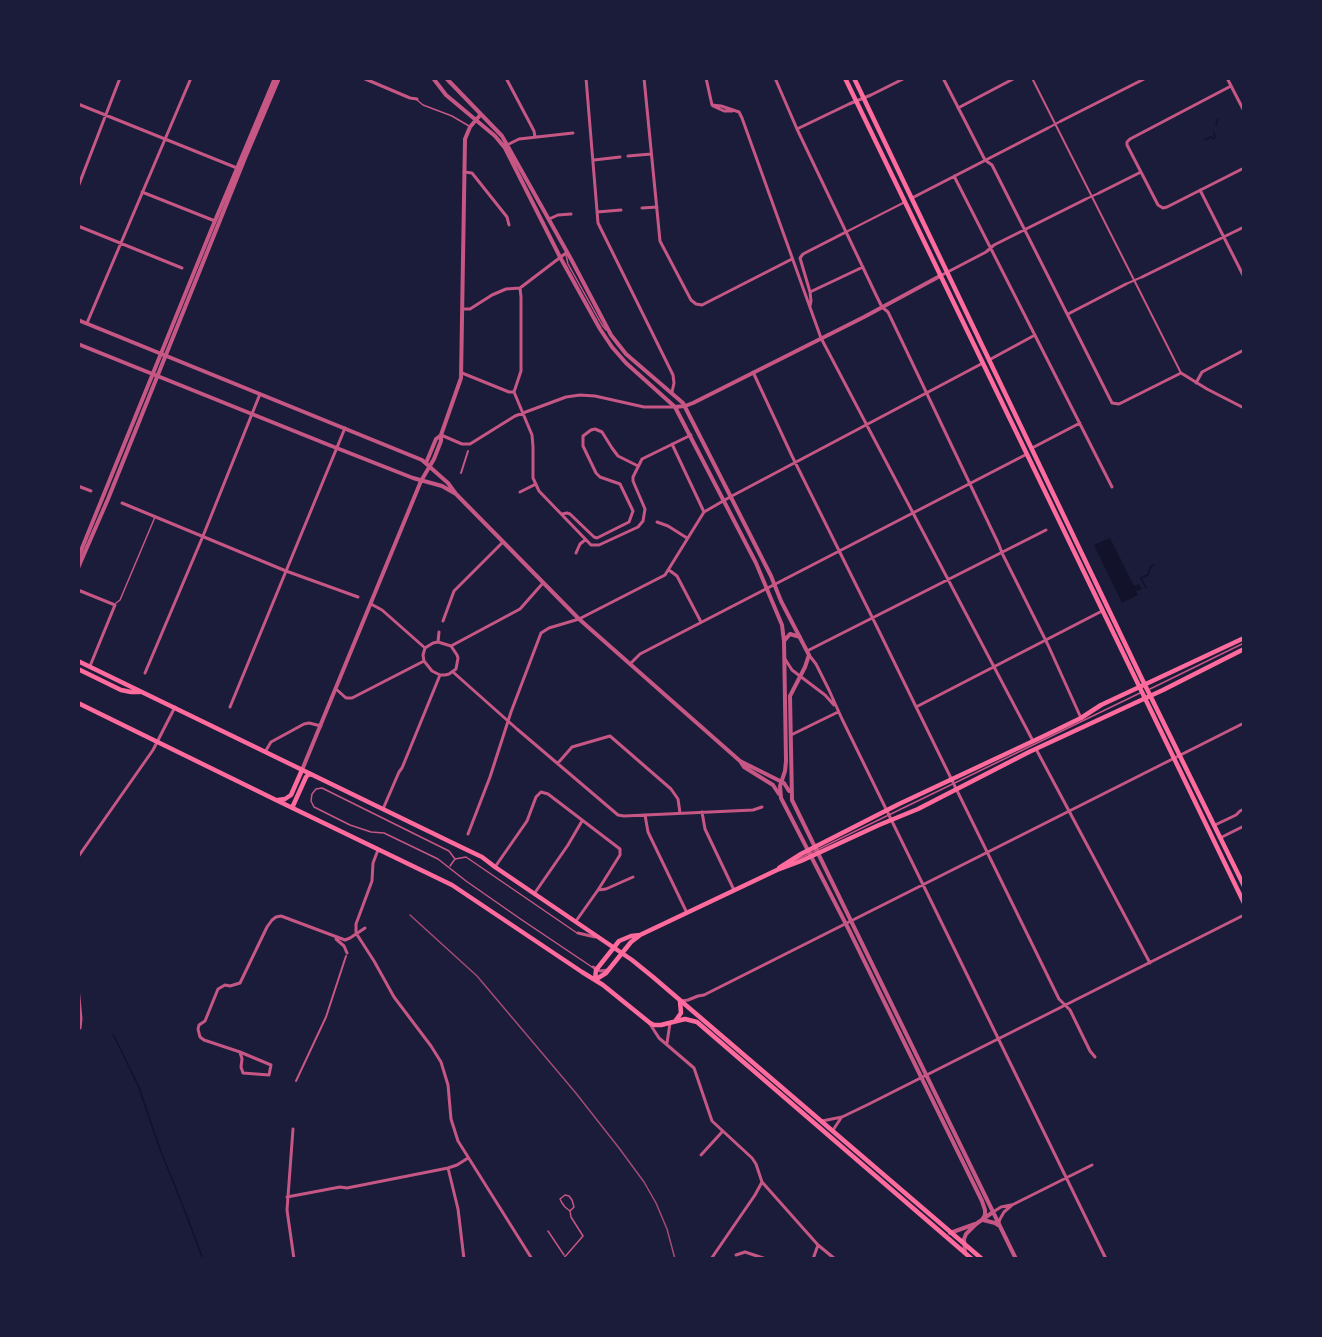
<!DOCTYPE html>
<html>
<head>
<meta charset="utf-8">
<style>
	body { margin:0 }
	#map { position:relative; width:1322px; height:1337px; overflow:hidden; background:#1b1b3a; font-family:"Source Sans 3",sans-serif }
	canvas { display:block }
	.frame { position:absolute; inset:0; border:80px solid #1b1b3a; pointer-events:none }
</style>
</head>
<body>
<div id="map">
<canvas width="1322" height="1337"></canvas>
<div class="frame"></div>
</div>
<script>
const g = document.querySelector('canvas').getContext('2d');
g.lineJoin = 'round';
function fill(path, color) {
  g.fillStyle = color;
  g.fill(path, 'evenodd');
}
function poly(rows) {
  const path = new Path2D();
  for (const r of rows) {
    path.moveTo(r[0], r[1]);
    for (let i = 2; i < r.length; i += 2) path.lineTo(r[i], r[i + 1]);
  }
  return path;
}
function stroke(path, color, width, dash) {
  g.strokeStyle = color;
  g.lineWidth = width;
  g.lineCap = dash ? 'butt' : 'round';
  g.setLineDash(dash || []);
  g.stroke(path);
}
fill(poly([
	[1110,538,1134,586,1139,584,1142,589,1136,591,1138,595,1122,603,1094,545]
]), '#12122b');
stroke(poly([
	[1216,125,1218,119],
	[1205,140,1211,137,1213,139,1215,137,1214,133],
	[1146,588,1141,578,1148,575,1151,566,1154,565],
	[113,1034,138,1085,161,1152,183,1206,203,1259]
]), '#12122b', 1.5);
stroke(poly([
	[417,100,423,105,452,116,469,126],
	[566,255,568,264,602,325,606,330],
	[116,603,120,600,155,517],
	[1150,689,1244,643],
	[455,859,449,851,322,788,316,789,312,794,311,801,314,807,350,825,371,832,384,833,438,859,466,881,522,920,592,967],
	[794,861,1140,693],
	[450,866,455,859,466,857,577,933],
	[548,1231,564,1255],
	[563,1259,583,1236,571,1217,570,1211,565,1207,562,1203,560,1199,565,1195,569,1196,572,1200,574,1207,570,1211]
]), '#c65784', 1.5);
stroke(poly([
	[1032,78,1181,373],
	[1048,128,1061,121],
	[1086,199,1099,193],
	[846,232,905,202],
	[1126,284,1142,277],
	[461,473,468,451],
	[296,1081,326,1017,346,956]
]), '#c65784', 2);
stroke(poly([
	[363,78,410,98,417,99],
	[506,78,534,131,535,137],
	[586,78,598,223,673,375,674,383,672,392],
	[644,78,660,241,691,300,696,304,702,305,792,259],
	[706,78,712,105],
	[775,78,797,129,877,297,882,307,888,312,999,545,1002,553,1048,645,1081,718],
	[943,78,985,160,992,165,1112,403,1119,404,1181,373,1207,389,1244,408],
	[1227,78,1244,111],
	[1231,86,1130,139,1127,142,1127,145,1158,205,1163,208,1167,207,1244,168],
	[78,104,237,168],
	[712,105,721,106,739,112,742,118,821,338,1033,741],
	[713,106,724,111,732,111],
	[958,108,1015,78],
	[1061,121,1146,78],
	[797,129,849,104,871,95,905,78],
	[507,145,519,139,573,133],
	[628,156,651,154],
	[594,160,620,157],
	[464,172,472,173,507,217,509,225],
	[954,176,1112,487],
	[78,187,120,78],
	[1200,190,1244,277],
	[142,192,215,221],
	[1099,193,1141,172],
	[912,198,1048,128],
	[642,208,657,207],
	[597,212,621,210],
	[549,219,558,215,571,214],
	[78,226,182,268],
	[566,253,520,288,521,297,521,371,514,392,532,435,533,447,533,478,539,491,591,545,599,545,638,527,643,521,645,509,633,481,633,477,642,459,691,435],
	[940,276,986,252,994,245,1086,199],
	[1142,277,1244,227],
	[810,292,863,267],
	[810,306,811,301,810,292,800,258,803,254,846,232],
	[463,309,470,309,492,295,506,289,520,288],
	[1068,314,1126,284],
	[87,323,191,78],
	[989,360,1035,335],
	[753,372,792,456,876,625,1059,999,1070,1010,1090,1051,1095,1057],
	[462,373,509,392,514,392],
	[1196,383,1202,372,1244,350],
	[441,435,462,444,470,444,515,416,566,397,580,395,595,396,644,407,675,407],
	[672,444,704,512],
	[1032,448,1080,423],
	[78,486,91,491],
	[520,492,536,484],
	[122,503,286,571,358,597],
	[562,514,567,513,570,514,594,537,597,538,629,522,633,511,620,484,600,477,596,473,583,446,583,436,591,430,595,429,602,432,612,448,618,456,638,466],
	[657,522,668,526,687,538],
	[576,553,580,544,585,540],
	[669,570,677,576,701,622],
	[78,590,115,605,90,666],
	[371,604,382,610,425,648],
	[443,621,454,591,503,542],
	[438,642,451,646,457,655,458,658,456,669,449,674,445,675,440,675,432,671,424,661,423,655,425,648,433,643,438,642],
	[438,642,439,632],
	[451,646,520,609,543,583],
	[807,651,1046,530],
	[809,655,816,664,829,690,842,719,1106,1259],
	[785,659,792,670,825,695,834,705],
	[630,664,640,654,1027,454],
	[453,672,517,729,618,815,624,816,753,810,762,807],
	[145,673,203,536,260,394],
	[336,689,346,698,352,698,424,661],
	[230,707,345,428],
	[916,707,1102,611],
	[791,735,838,712],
	[1036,749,1150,963],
	[265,752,271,742,304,724,309,723,321,726],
	[558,763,572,747,610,736,671,789,678,799,680,813],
	[383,809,399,772,402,768,440,675],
	[702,812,705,829,734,890],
	[645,815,648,832,687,913],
	[1215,825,1236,815,1240,811,1244,809],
	[468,834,490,777,511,712,541,633,549,628,579,619,665,575,704,512,730,497,983,363],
	[1220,838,1242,827,1244,828],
	[378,850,373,863,372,881,356,924,356,933,374,961,394,997,431,1046,441,1062,448,1085,451,1119,458,1141,532,1259],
	[78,857,153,750,175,707],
	[495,867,527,821,536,797,541,792,548,794,620,849,620,855,598,890],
	[534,894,568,845,582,821],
	[576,921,598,890,606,889,633,877],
	[578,933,595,937],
	[336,939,344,946,347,953],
	[593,967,600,971,608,970],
	[78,987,81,1019,80,1028,78,1028],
	[682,1001,688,1000,698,996,704,995,1244,723],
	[650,1024,659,1038,694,1068,712,1121,752,1158,756,1164,762,1182,818,1245,835,1259],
	[667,1043,670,1023],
	[240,1052,242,1059,241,1067,243,1073,269,1075,271,1065,240,1052,204,1040,200,1037,198,1029,199,1025,205,1021,218,989,225,985,230,986,240,983,267,927,272,920,276,917,281,916,345,940,350,938,365,928],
	[822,1121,842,1117,869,1104,1244,915],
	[293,1129,287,1210,294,1259],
	[833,1130,841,1118],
	[701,1155,722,1132],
	[448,1168,458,1209,464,1259],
	[287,1197,340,1187,347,1188,448,1168,457,1165,468,1158],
	[993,1212,1001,1207,1011,1205],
	[999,1222,1000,1219,1004,1212,1012,1205,1092,1165],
	[736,1255,745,1252,766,1259],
	[711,1259,755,1195,762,1182],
	[813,1259,818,1245]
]), '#c65784', 3);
stroke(poly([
	[433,78,446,95,495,136,505,148,560,257,600,329,612,347,626,363,675,407,756,563,782,625,784,641,786,761,785,771,780,786,781,798,849,930,982,1201,985,1210,985,1215,982,1220],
	[446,78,502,136,571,259,611,335,626,354,683,403,771,576,781,601,809,655,805,667,790,696,792,800,1016,1259],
	[78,320,422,460,448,483,456,494,579,619,740,761,744,767,773,785,779,794],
	[78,344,329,445,413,478,442,486,456,494],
	[675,407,685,406,693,403,864,317,940,276],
	[426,463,436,439,440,436],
	[78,558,212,228,275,78],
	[78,568,108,499,245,158,279,78],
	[784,641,790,634,800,637],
	[740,761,784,783,789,791],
	[302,770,421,481,434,459,441,441,441,435,461,378,465,139,470,127,481,114],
	[983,1220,995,1223,998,1225],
	[950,1233,975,1224],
	[965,1253,964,1239,966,1234,976,1224,993,1212]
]), '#c65784', 4);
stroke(poly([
	[845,78,1244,903],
	[854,78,1142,679,1244,886],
	[78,661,461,847,482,857,495,867,632,960,653,977,982,1259],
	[78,669,121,690,131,692,140,692],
	[78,703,276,800,452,885,582,972,603,985,650,1023,654,1025,661,1025,685,1019,697,1022,972,1259],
	[278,800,285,799,291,795,302,770],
	[292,808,306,777,309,774,313,775],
	[779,868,801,854,899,804,1044,736,1081,718,1101,705,1244,638],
	[595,980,596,970,619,941,631,936,640,935,777,870,801,861,879,825,918,809,1029,752,1163,690,1244,649],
	[595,980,606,973,631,942,639,936],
	[676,1020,681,1013,680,1001]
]), '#ff6b9d', 4.5);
stroke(poly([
	[410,915,477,976,575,1092,619,1148,644,1182,656,1203,667,1229,675,1259]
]), '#a44b75', 1.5);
</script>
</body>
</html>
